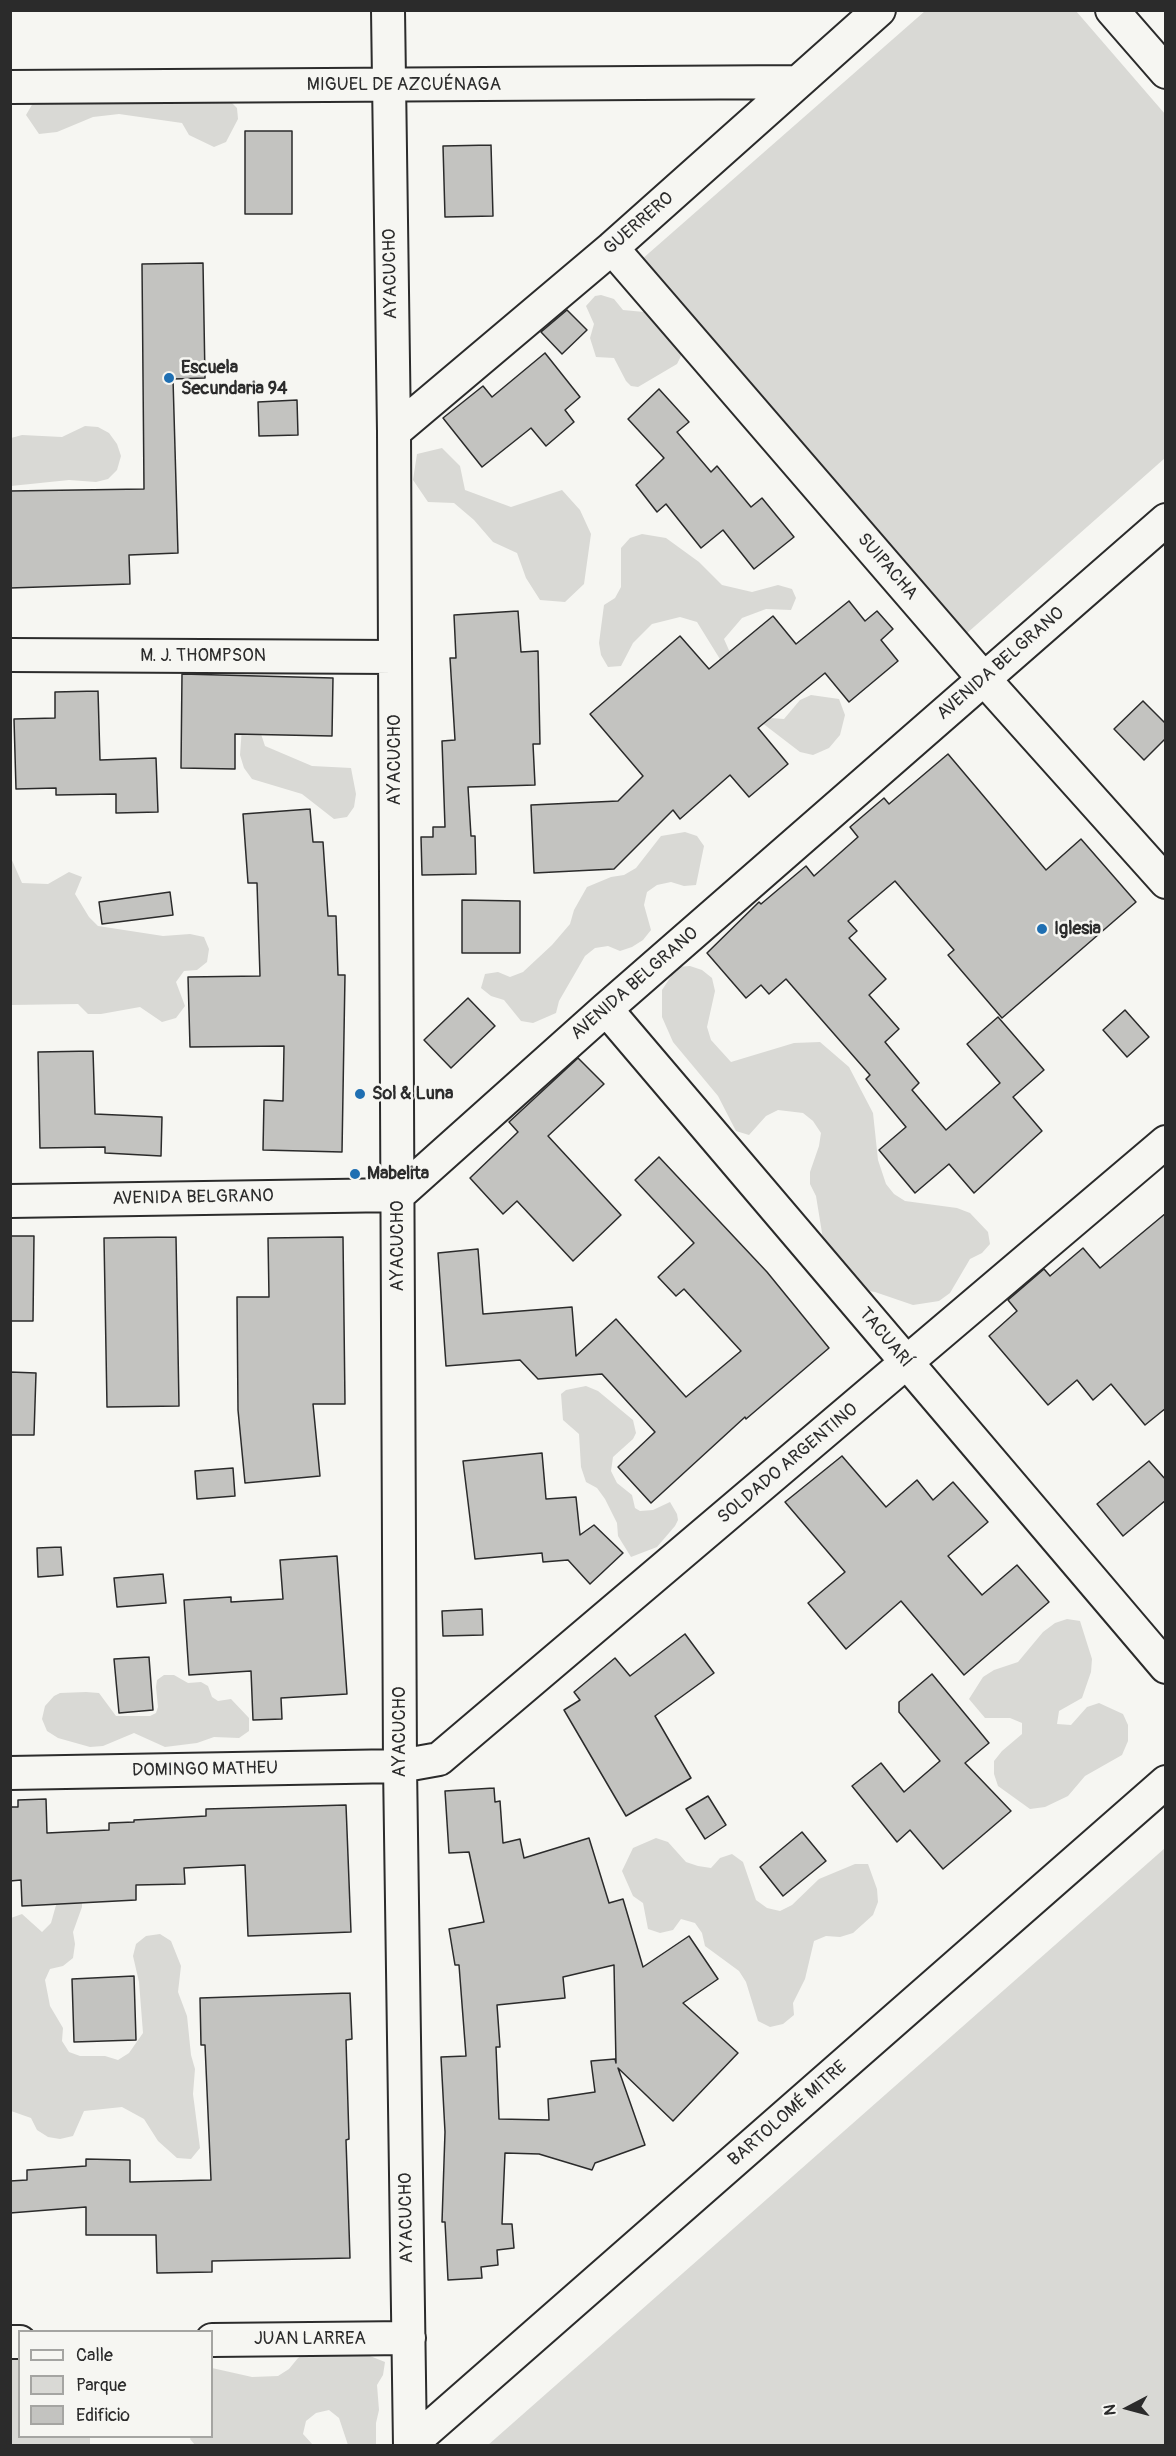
<!DOCTYPE html>
<html>
<head>
<meta charset="utf-8">
<style>
	body { margin:0 }
	#map { position:relative; width:1176px; height:2456px; overflow:hidden; background:#f6f6f2; font-family:Pangolin,sans-serif }
	canvas { display:block }
	.frame { position:absolute; inset:0; border:12px solid #2b2b2b; pointer-events:none }
	.legend { position:absolute; left:18px; top:2330px; width:195px; height:108px; box-sizing:border-box; background:#f6f6f2; border:2px solid #a5a5a2; margin:0; padding:8px 10px; list-style:none; font-size:18px; color:#2b2b2b }
	.legend li { display:flex; align-items:center; gap:12px; height:30px }
	.legend b { width:30px; border:2px solid #a5a5a2 }
	.north { position:absolute; left:1098px; top:2378px; width:60px; height:60px; -webkit-text-stroke:4px #f6f6f2; paint-order:stroke; rotate:264deg; font-size:16px; font-weight:700; line-height:24px; text-align:center; color:#2b2b2b }
	.north::after { content:''; display:block; margin:auto; width:21px; height:27px; background:#2b2b2b; clip-path:polygon(50% 0,100% 100%,50% 72%,0 100%) }
</style>
</head>
<body>
<div id="map">
<canvas width="1176" height="2456"></canvas>
<div class="frame"></div>
<ul class="legend">
<li><b style="height:8px;background:#f6f6f2"></b>Calle</li>
<li><b style="height:16px;background:#d9d9d5"></b>Parque</li>
<li><b style="height:16px;background:#c3c3c0"></b>Edificio</li>
</ul>
<div class="north">N</div>
</div>
<script>
const g = document.querySelector('canvas').getContext('2d');
g.lineJoin = 'round';
function fill(path, color) {
  g.fillStyle = color;
  g.fill(path, 'evenodd');
}
function poly(rows) {
  const path = new Path2D();
  for (const r of rows) {
    path.moveTo(r[0], r[1]);
    for (let i = 2; i < r.length; i += 2) path.lineTo(r[i], r[i + 1]);
  }
  return path;
}
function stroke(path, color, width, dash) {
  g.strokeStyle = color;
  g.lineWidth = width;
  g.lineCap = dash ? 'butt' : 'round';
  g.setLineDash(dash || []);
  g.stroke(path);
}
function write(font, color, halo, rows, align = 'center') {
  g.font = font + ' Pangolin,sans-serif';
  g.lineWidth = 5;
  g.setLineDash([]);
  g.textBaseline = 'middle';
  g.strokeStyle = halo;
  g.fillStyle = color;
  for (const [text, x, y, turn = 0] of rows) {
    g.save();
    g.translate(x, y);
    g.rotate((+turn || 0) * Math.PI / 180);
    g.textAlign = isNaN(turn) ? turn : align;
    if (halo) g.strokeText(text, 0, 0);
    g.fillText(text, 0, 0);
    g.restore();
  }
}
fill(poly([
	[925,11,1076,11,1165,114,1165,458,966,634,641,260],
	[43,94,227,98,237,108,238,119,226,142,214,147,189,135,182,123,119,114,93,117,57,132,39,134,26,115,33,103],
	[601,295,614,299,623,310,655,313,683,352,677,364,638,387,631,386,626,381,614,358,596,357,590,338,594,324,586,306,595,296],
	[85,426,98,427,109,433,117,444,121,456,117,470,108,479,96,482,69,480,11,486,11,438,22,435,62,437],
	[442,448,460,466,465,490,511,507,562,490,580,510,591,534,584,584,565,602,540,600,526,578,517,553,493,542,474,520,454,503,428,502,413,480,417,454],
	[642,534,666,538,699,562,722,585,752,592,778,585,792,589,796,598,791,610,766,609,742,618,724,639,740,675,766,705,771,718,784,719,800,700,811,695,839,699,845,715,840,735,829,748,813,755,800,752,757,719,697,622,680,617,652,624,633,643,621,666,608,667,601,655,599,643,604,605,615,598,621,587,621,548,630,538],
	[243,714,257,722,265,746,312,766,351,768,356,794,354,807,347,817,334,819,302,794,252,779,244,768,240,755],
	[685,832,697,836,704,846,696,885,684,886,671,882,657,885,647,892,644,905,651,930,643,940,632,947,620,951,608,946,595,948,585,956,559,1001,556,1013,533,1023,521,1021,504,1000,491,996,481,988,485,974,498,972,510,977,523,972,552,945,570,924,574,910,587,887,611,877,624,875,636,868,661,836],
	[11,858,22,883,48,884,69,872,82,877,75,894,89,917,98,926,163,936,190,934,204,937,209,949,207,962,197,970,184,971,176,982,185,1006,176,1018,162,1022,140,1007,101,1014,88,1014,78,1004,11,1005],
	[690,966,702,970,712,978,715,991,707,1027,711,1040,731,1062,794,1043,820,1042,849,1067,873,1113,878,1160,886,1184,894,1194,905,1201,957,1208,970,1213,988,1232,990,1244,982,1253,970,1259,950,1293,939,1301,913,1305,875,1292,862,1290,834,1264,823,1239,816,1196,810,1184,810,1172,819,1146,821,1133,813,1121,803,1113,778,1110,766,1116,749,1135,736,1131,718,1096,673,1042,662,1017,662,990,677,967],
	[586,1386,598,1391,633,1420,636,1433,633,1439,613,1457,611,1471,617,1483,632,1495,635,1508,640,1511,653,1510,670,1502,677,1514,678,1520,675,1526,657,1547,631,1557,618,1536,617,1523,605,1499,597,1488,586,1482,581,1467,579,1434,563,1420,561,1394,566,1390],
	[1067,1619,1080,1621,1092,1659,1091,1672,1082,1698,1059,1711,1057,1724,1071,1725,1087,1707,1099,1703,1123,1714,1128,1725,1128,1741,1122,1755,1085,1776,1068,1796,1045,1807,1030,1809,998,1786,994,1774,994,1761,1002,1751,1022,1734,1022,1723,1010,1718,985,1718,969,1699,983,1677,994,1670,1018,1662,1043,1632,1055,1623],
	[164,1675,174,1675,188,1683,201,1682,208,1686,212,1697,218,1701,231,1699,249,1718,249,1731,239,1738,214,1737,197,1743,165,1747,134,1733,103,1746,90,1747,58,1738,47,1731,42,1719,45,1706,54,1696,60,1693,86,1692,99,1693,116,1716,150,1716,156,1713,158,1707,156,1687,157,1680],
	[656,1838,668,1842,686,1862,698,1866,711,1868,720,1858,732,1854,743,1862,756,1900,767,1908,780,1911,792,1905,819,1879,855,1864,868,1864,877,1889,878,1902,873,1915,853,1933,840,1937,826,1936,814,1941,805,1979,793,2003,794,2015,783,2024,770,2027,758,2021,746,1982,739,1971,705,1946,702,1933,695,1923,681,1919,673,1930,660,1933,648,1929,643,1903,633,1896,622,1871,633,1848],
	[1165,1848,1165,2445,488,2445],
	[82,1894,82,1907,73,1932,75,1944,73,1958,63,1966,50,1969,45,1980,50,2006,63,2028,62,2041,69,2052,80,2056,105,2056,118,2060,129,2053,143,2033,139,1982,133,1956,136,1944,146,1936,160,1934,171,1941,181,1966,178,1992,187,2016,191,2055,195,2069,193,2094,200,2148,191,2159,177,2158,158,2141,144,2119,122,2107,84,2111,73,2136,60,2139,48,2137,37,2130,31,2118,11,2111,11,1918,22,1914,42,1932,51,1923,58,1898],
	[309,2352,360,2352,385,2362,383,2375,377,2385,379,2410,376,2423,376,2445,348,2445,339,2418,329,2410,316,2413,306,2421,303,2434,313,2445,195,2445,190,2439,191,2437,212,2436,212,2368,252,2377,278,2376,289,2369,298,2358],
	[11,2359,19,2359,20,2436,90,2437,90,2445,11,2445]
]), '#d9d9d5');
const building = poly([
	[245,131,292,131,292,214,245,214,245,131],
	[491,145,493,216,445,217,443,146,491,145],
	[203,263,205,378,173,379,178,553,129,555,130,584,10,588,10,491,144,489,142,264,203,263],
	[567,310,587,330,562,354,541,332,567,310],
	[545,353,580,397,565,410,574,422,546,446,531,428,482,467,443,418,483,386,492,397,545,353],
	[659,389,689,422,677,432,711,472,717,466,751,507,762,498,794,537,754,569,723,530,701,548,666,504,657,512,636,485,664,458,628,419,659,389],
	[297,400,298,435,259,436,258,402,297,400],
	[849,601,865,621,877,611,893,629,881,640,898,661,849,702,825,673,758,728,788,764,749,797,730,775,680,819,673,810,614,869,534,873,531,805,618,801,643,776,590,714,680,636,709,669,773,616,796,644,849,601],
	[518,611,521,652,538,651,540,744,533,744,535,785,468,787,471,836,475,836,476,874,422,875,421,837,433,837,433,827,445,827,442,741,455,740,450,658,456,658,454,615,518,611],
	[182,674,333,678,332,736,235,734,235,769,181,768,182,674],
	[98,691,100,760,156,758,158,812,116,813,116,794,56,795,56,788,16,789,14,719,55,718,55,692,98,691],
	[1143,701,1166,724,1166,738,1144,760,1114,729,1143,701],
	[948,754,1046,870,1081,839,1136,902,1002,1018,948,955,954,950,895,881,848,921,857,931,849,938,886,979,869,995,899,1029,885,1042,919,1083,912,1090,946,1130,1000,1083,967,1044,998,1017,1044,1070,1013,1097,1042,1131,974,1193,949,1164,915,1193,879,1150,906,1127,866,1079,870,1075,786,979,769,994,761,985,746,998,707,953,759,902,761,904,806,866,814,876,858,837,850,827,884,798,889,804,948,754],
	[310,809,313,842,323,842,328,916,336,916,338,975,345,975,342,1152,263,1150,264,1100,283,1101,284,1046,190,1047,188,977,260,976,257,883,248,883,243,814,310,809],
	[170,892,173,915,102,924,99,902,170,892],
	[462,900,520,901,520,953,462,953,462,900],
	[468,998,495,1026,451,1068,424,1040,468,998],
	[1125,1010,1149,1037,1127,1057,1103,1030,1125,1010],
	[93,1051,95,1114,162,1117,161,1156,105,1153,105,1147,40,1148,38,1052,93,1051],
	[578,1058,604,1084,548,1136,621,1215,573,1261,517,1201,503,1214,470,1178,518,1132,509,1122,578,1058],
	[659,1157,767,1272,829,1348,746,1419,745,1417,651,1503,618,1467,655,1432,602,1374,538,1379,520,1360,446,1366,438,1253,478,1249,483,1314,572,1307,576,1356,616,1319,686,1397,741,1351,684,1289,676,1296,658,1277,694,1243,635,1180,659,1157],
	[1166,1213,1166,1408,1145,1425,1111,1384,1093,1400,1077,1380,1048,1405,989,1336,1017,1311,1008,1300,1044,1269,1050,1276,1083,1248,1100,1268,1166,1213],
	[10,1236,34,1236,33,1321,10,1321,10,1236],
	[176,1237,179,1406,107,1407,104,1238,176,1237],
	[343,1237,345,1404,313,1404,320,1476,245,1483,238,1410,237,1297,269,1297,268,1238,343,1237],
	[10,1372,36,1373,34,1435,10,1435,10,1372],
	[542,1453,546,1499,576,1497,580,1535,594,1525,623,1553,590,1584,568,1560,543,1562,542,1553,475,1559,463,1461,542,1453],
	[842,1456,886,1507,917,1480,933,1500,953,1482,988,1522,948,1556,982,1595,1017,1565,1049,1602,964,1675,901,1601,846,1649,808,1603,845,1572,785,1502,842,1456],
	[1149,1461,1166,1480,1166,1500,1123,1536,1097,1504,1149,1461],
	[233,1468,235,1496,197,1499,195,1471,233,1468],
	[61,1547,63,1575,38,1577,37,1548,61,1547],
	[337,1556,347,1694,281,1698,282,1719,253,1720,251,1671,189,1675,184,1600,231,1597,231,1602,283,1599,280,1560,337,1556],
	[163,1574,166,1603,117,1607,114,1578,163,1574],
	[482,1609,483,1635,443,1636,442,1611,482,1609],
	[685,1634,714,1673,655,1716,691,1778,626,1816,564,1710,580,1700,574,1692,615,1658,630,1676,685,1634],
	[149,1657,153,1710,119,1713,114,1659,149,1657],
	[932,1674,989,1743,965,1763,1011,1811,943,1869,910,1830,897,1842,852,1786,881,1763,904,1792,940,1761,899,1712,899,1702,932,1674],
	[494,1788,495,1802,500,1801,503,1843,520,1839,524,1858,589,1838,609,1903,623,1899,643,1967,689,1936,718,1979,683,2003,738,2053,673,2121,618,2068,645,2145,595,2163,592,2170,539,2154,505,2153,502,2224,512,2224,514,2248,497,2250,498,2265,481,2267,482,2278,448,2280,445,2222,442,2222,445,2132,441,2057,466,2056,459,1965,455,1965,449,1929,484,1922,469,1852,449,1853,445,1791,494,1788],
	[614,1965,616,2063,615,2059,591,2061,595,2092,548,2099,549,2120,499,2119,496,2047,500,2047,497,2005,565,1998,563,1977,614,1965],
	[708,1796,726,1825,705,1839,686,1809,708,1796],
	[46,1799,47,1833,109,1830,109,1823,134,1822,134,1820,206,1816,206,1809,346,1805,351,1932,248,1936,245,1865,184,1868,185,1884,136,1885,136,1900,22,1906,21,1880,10,1881,10,1807,18,1807,18,1800,46,1799],
	[802,1832,826,1861,783,1896,760,1867,802,1832],
	[134,1976,136,2040,74,2042,72,1979,134,1976],
	[350,1993,352,2039,346,2040,349,2139,346,2140,350,2258,212,2261,212,2272,157,2273,156,2235,86,2235,86,2207,10,2213,10,2181,27,2180,27,2170,86,2166,86,2159,130,2160,130,2182,211,2180,205,2045,201,2045,200,1998,350,1993]
]);
fill(building, '#c3c3c0');
stroke(building, '#2b2b2b', 1.5);
const minor = poly([
	[388,10,394,432,400,1766,410,2446],
	[1112,10,1166,72],
	[10,87,798,82],
	[612,248,984,679,1166,882],
	[394,432,612,248,879,10],
	[10,655,395,657],
	[606,1009,1166,1667],
	[10,1201,398,1195,606,1009,1166,520],
	[10,1773,400,1766,439,1759,1166,1142],
	[212,2340,409,2338],
	[10,2342,20,2342],
	[410,2445,1166,1782]
]);
stroke(minor, '#2b2b2b', 36);
stroke(minor, '#f6f6f2', 32);
for (const [x, y, r, color] of [
	[169,378,6,"#1f6fb2"],
	[1042,929,6,"#1f6fb2"],
	[360,1094,6,"#1f6fb2"],
	[355,1174,6,"#1f6fb2"]
]) {
  const dot = new Path2D();
  dot.arc(x, y, r, 0, 2 * Math.PI);
  g.fillStyle = color;
  g.fill(dot);
  stroke(dot, '#f6f6f2', 2);
}
write('18px', '#2b2b2b', '#f6f6f2', [
	["MIGUEL DE AZCUÉNAGA",404,85],
	["GUERRERO",639,224,-41],
	["AYACUCHO",391,274,-91],
	["SUIPACHA",887,567,49],
	["M. J. THOMPSON",203,656],
	["AVENIDA BELGRANO",1001,664,-41],
	["AYACUCHO",395,760,-90],
	["AVENIDA BELGRANO",635,984,-41],
	["AVENIDA BELGRANO",193,1198,-1],
	["AYACUCHO",398,1246,-90],
	["TACUARÍ",885,1338,50],
	["SOLDADO ARGENTINO",788,1464,-40],
	["AYACUCHO",400,1732,-90],
	["DOMINGO MATHEU",205,1770,-1],
	["BARTOLOMÉ MITRE",788,2114,-41],
	["AYACUCHO",407,2218,-91],
	["JUAN LARREA",310,2339]
]);
write('bold 18px', '#2b2b2b', '#f6f6f2', [
	["Escuela",181,368],
	["Secundaria 94",181,389],
	["Iglesia",1054,929],
	["Sol & Luna",372,1094],
	["Mabelita",367,1174]
], 'left');
</script>
</body>
</html>
